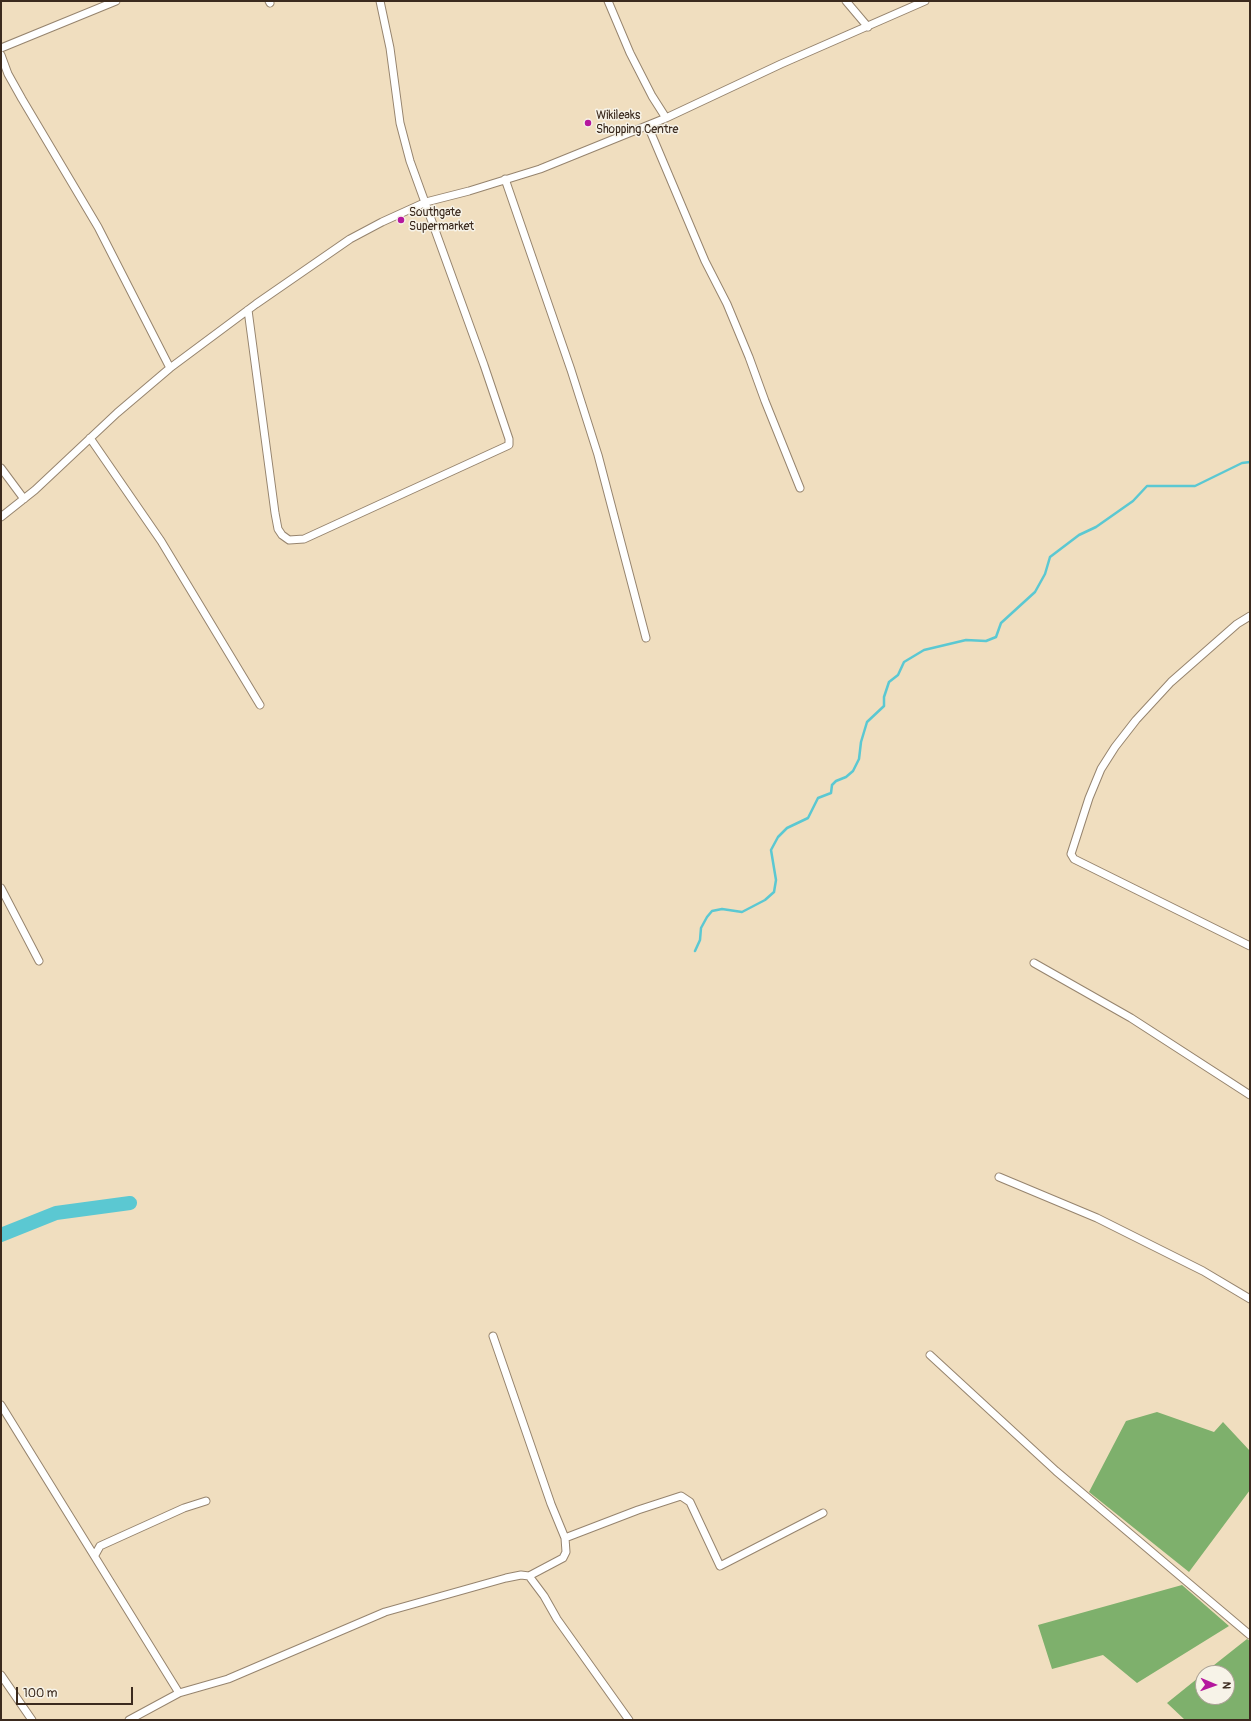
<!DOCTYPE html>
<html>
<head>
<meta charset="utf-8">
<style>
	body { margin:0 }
	#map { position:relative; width:1251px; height:1721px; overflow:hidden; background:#f0debf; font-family:Pangolin,sans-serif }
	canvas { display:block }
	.frame { position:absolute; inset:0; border:2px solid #3b2a1e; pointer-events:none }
	.north { position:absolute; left:1195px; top:1665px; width:40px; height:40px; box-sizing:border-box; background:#f7f3e8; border:1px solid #aca397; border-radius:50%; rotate:92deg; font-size:11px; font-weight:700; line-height:16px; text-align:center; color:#3b2a1e }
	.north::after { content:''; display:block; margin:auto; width:14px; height:18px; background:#b5179e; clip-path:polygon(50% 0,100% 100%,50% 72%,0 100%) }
	.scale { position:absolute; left:16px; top:1687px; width:117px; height:18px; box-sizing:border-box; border:2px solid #3b2a1e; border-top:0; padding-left:5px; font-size:12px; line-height:14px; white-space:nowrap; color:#3b2a1e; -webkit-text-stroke:3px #f7f3e8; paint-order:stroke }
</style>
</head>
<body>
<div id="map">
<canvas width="1251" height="1721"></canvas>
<div class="frame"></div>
<div class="north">N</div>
<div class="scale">100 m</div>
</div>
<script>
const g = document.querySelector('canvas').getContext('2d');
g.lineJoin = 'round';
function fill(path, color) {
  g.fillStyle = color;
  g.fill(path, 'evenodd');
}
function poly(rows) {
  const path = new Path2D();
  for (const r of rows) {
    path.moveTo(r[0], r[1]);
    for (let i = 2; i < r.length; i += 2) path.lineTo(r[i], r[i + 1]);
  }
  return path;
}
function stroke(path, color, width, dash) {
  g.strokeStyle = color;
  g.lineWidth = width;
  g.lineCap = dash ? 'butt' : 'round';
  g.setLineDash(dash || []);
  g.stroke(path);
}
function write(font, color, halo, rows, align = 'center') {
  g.font = font + ' Pangolin,sans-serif';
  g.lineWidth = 3;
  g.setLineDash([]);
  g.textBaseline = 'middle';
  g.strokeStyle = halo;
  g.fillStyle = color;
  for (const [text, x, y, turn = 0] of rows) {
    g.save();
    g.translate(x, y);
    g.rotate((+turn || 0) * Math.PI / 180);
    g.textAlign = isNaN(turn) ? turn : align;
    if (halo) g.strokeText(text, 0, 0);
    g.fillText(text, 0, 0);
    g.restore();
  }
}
fill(poly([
	[1157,1412,1214,1432,1223,1422,1250,1451,1250,1490,1189,1572,1089,1492,1126,1421],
	[1182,1585,1229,1626,1137,1683,1103,1655,1052,1669,1038,1625],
	[1247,1639,1250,1641,1250,1720,1185,1720,1167,1703,1203,1674,1203,1697,1227,1697,1227,1673,1204,1673]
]), '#7eb06c');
stroke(poly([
	[695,951,700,940,701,928,707,917,712,911,722,909,742,912,765,900,774,892,776,880,771,850,778,837,787,828,808,818,818,798,831,793,832,785,836,781,846,777,853,771,859,759,861,742,867,722,884,706,884,697,889,682,898,675,904,662,924,650,966,640,986,641,996,637,1001,623,1035,592,1045,574,1050,557,1079,535,1096,527,1133,501,1147,486,1195,486,1242,463,1250,462]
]), '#5bc8d2', 2.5);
stroke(poly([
	[1,1235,56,1213,130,1203]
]), '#5bc8d2', 14);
const street = poly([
	[269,1,270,3],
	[608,1,630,53,652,96,666,118],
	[846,1,868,27],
	[1,48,116,1],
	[1,55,8,74,22,99,98,227,170,368],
	[648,126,705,261,727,304,749,357,765,401,800,488],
	[505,179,571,370,598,455,646,638],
	[248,310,275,513,278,529,282,535,289,540,304,539,509,445,509,439,484,365,410,161,400,123,390,48,380,1],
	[90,438,161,541,260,705],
	[1,468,24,499],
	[1,517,35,490,117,413,170,368,256,304,350,239,382,222,426,202,469,191,540,169,666,118,781,64,925,1],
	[1250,616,1237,624,1171,682,1136,720,1115,747,1101,769,1089,798,1071,854,1074,859,1250,946],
	[1,888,39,961],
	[1034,963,1131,1018,1250,1095],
	[999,1177,1097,1218,1203,1271,1250,1299],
	[930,1355,1056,1471,1250,1635],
	[1,1405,179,1693,129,1720],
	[565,1538,638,1510,681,1496,690,1502,720,1566,823,1513],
	[95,1555,100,1546,184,1508,206,1501],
	[529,1576,544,1596,557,1619,629,1720],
	[1,1675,32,1720],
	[179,1693,228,1679,385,1612,506,1578,521,1575,529,1576,563,1558,566,1552,565,1538,551,1504,493,1336]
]);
stroke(street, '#96846e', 9);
stroke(street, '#fff', 7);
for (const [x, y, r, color] of [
	[588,123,4,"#b5179e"],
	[401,220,4,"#b5179e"]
]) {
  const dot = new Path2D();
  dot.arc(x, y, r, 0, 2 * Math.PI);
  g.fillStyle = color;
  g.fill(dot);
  stroke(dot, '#f7f3e8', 1.5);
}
write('12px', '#3b2a1e', '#f7f3e8', [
	["Wikileaks",596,116],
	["Shopping Centre",596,130],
	["Southgate",409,213],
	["Supermarket",409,227]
], 'left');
</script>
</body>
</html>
